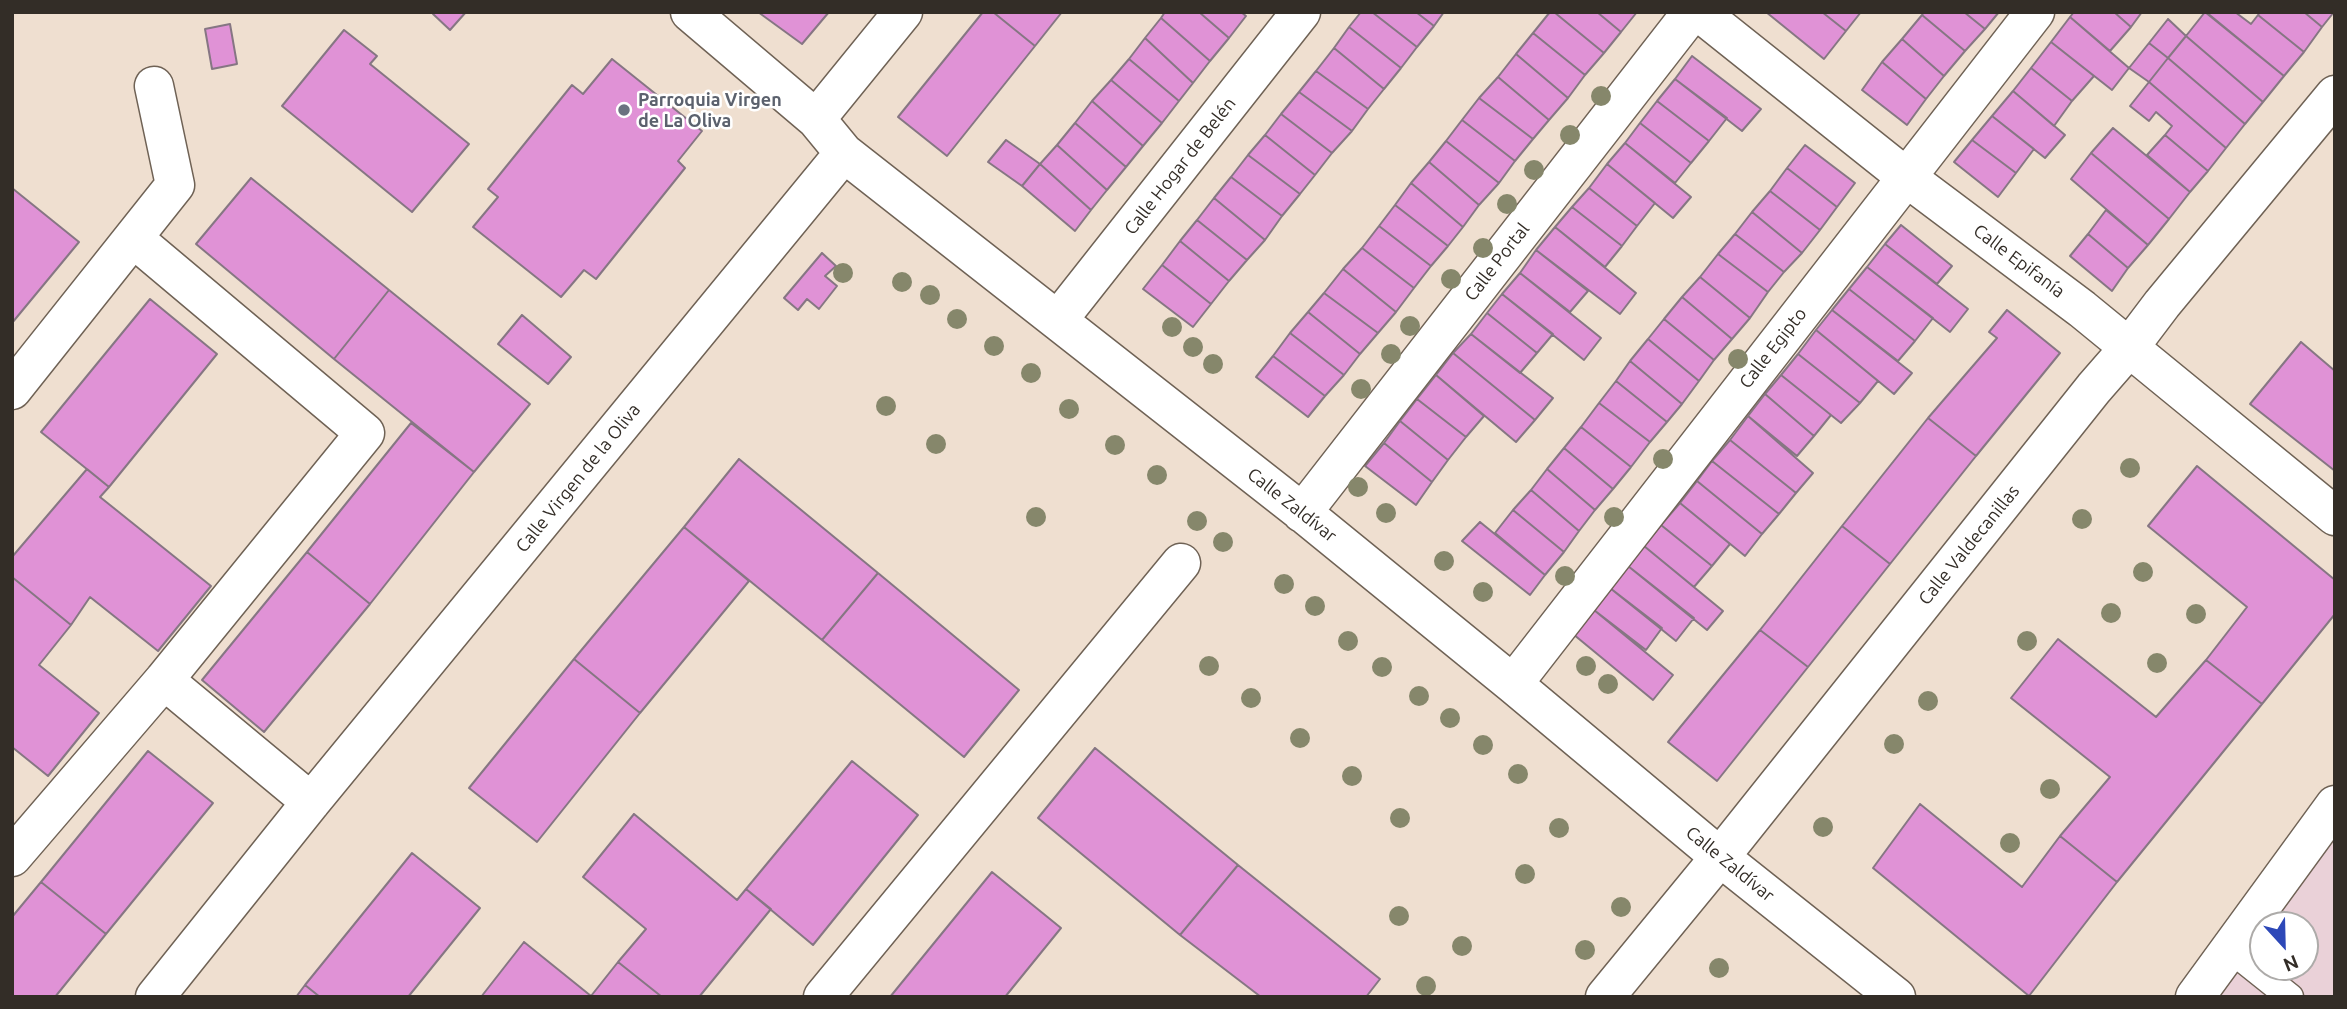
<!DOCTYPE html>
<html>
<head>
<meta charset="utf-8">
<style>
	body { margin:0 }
	#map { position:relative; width:2347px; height:1009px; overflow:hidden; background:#efdfd0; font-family:Ubuntu,sans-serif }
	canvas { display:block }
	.frame { position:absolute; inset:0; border:14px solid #332d27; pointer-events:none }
	.north { position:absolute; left:2249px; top:911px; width:70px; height:70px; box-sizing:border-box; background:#fff; border:2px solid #adaba9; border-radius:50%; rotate:158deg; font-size:19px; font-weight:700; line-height:28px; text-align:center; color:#332d27 }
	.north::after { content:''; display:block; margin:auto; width:24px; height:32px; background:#2d48b8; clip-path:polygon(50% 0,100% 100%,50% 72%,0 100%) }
</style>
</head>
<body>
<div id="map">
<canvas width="2347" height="1009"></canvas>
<div class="frame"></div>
<div class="north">N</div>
</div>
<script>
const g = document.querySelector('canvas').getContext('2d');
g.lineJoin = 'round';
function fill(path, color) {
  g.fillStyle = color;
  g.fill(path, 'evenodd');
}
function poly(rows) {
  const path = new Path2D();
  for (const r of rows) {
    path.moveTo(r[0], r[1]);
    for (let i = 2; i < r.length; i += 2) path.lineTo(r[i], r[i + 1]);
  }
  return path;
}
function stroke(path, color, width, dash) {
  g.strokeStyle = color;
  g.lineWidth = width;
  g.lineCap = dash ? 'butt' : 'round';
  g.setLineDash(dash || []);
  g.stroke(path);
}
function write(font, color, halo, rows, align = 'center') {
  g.font = font + ' Ubuntu,sans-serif';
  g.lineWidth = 5;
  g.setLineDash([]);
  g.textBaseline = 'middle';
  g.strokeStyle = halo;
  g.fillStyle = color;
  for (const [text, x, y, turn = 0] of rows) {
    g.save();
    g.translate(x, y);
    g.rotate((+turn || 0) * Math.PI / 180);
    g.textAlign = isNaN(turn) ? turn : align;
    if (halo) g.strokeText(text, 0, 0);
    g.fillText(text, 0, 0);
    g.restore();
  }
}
fill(poly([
	[2335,805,2335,997,2195,997],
	[2263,925,2305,925,2305,967,2263,967]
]), '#ead1d8');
const building = poly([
	[435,12,466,12,450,30,433,14,435,12],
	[758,12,829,12,802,44,758,12],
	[983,12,993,12,1035,46,947,156,898,117,983,12],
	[993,12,1062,12,1035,46,993,12],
	[1165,12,1199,12,1229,38,1210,61,1161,18,1165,12],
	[1199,12,1241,12,1246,16,1229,38,1199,12],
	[1361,12,1372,12,1417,47,1401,68,1349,27,1361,12],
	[1372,12,1416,12,1434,26,1417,47,1372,12],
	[1416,12,1444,12,1434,26,1416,12],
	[1550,12,1554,12,1604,53,1585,75,1533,33,1550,12],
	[1554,12,1597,12,1621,32,1604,53,1554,12],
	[1597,12,1637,12,1621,32,1597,12],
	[1766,12,1822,12,1846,31,1824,59,1766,12],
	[1822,12,1861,12,1846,31,1822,12],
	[1924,12,1964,12,1985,29,1965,51,1922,15,1924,12],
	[1964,12,1999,12,1985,29,1964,12],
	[2074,12,2114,12,2131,27,2110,51,2070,17,2074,12],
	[2114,12,2142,12,2131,27,2114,12],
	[2205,12,2284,76,2263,102,2186,36,2205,12],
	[2206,12,2235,12,2251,24,2258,15,2304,52,2284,76,2206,12],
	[2260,12,2304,12,2322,27,2304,52,2258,15,2260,12],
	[2304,12,2334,12,2322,27,2304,12],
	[1922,15,1965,51,1944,76,1902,39,1922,15],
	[2070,17,2129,68,2112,90,2051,42,2070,17],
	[1161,18,1210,61,1193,83,1145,38,1161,18],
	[2168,19,2186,36,2168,58,2149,43,2168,19],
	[230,24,237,64,212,69,205,29,230,24],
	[1349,27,1401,68,1384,89,1334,48,1349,27],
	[344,30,377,56,370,64,469,144,412,212,282,106,344,30],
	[1533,33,1585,75,1568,98,1516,54,1533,33],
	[2186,36,2263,102,2245,124,2168,58,2186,36],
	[1145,38,1193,83,1179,101,1129,59,1145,38],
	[1902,39,1944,76,1926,99,1882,62,1902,39],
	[2051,42,2094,76,2072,101,2031,68,2051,42],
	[2149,43,2168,58,2149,82,2129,68,2149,43],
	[1334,48,1384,89,1368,109,1316,71,1334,48],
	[1516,54,1568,98,1549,120,1498,77,1516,54],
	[1692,56,1761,109,1742,131,1675,79,1692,56],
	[2168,58,2245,124,2226,148,2149,82,2168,58],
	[612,59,702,131,678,161,685,168,596,279,584,270,561,297,473,227,498,197,488,189,572,85,583,94,612,59],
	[1129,59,1179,101,1162,123,1111,80,1129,59],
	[1882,62,1926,99,1907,125,1862,90,1882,62],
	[2031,68,2072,101,2054,126,2013,91,2031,68],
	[1316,71,1368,109,1352,131,1299,92,1316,71],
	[1498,77,1549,120,1533,139,1479,98,1498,77],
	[1675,79,1727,118,1709,141,1657,101,1675,79],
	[1111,80,1162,123,1143,146,1092,101,1111,80],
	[2149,82,2226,148,2208,171,2165,135,2172,126,2156,112,2149,121,2130,106,2149,82],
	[2013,91,2065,135,2045,158,1992,116,2013,91],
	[1299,92,1352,131,1332,153,1281,114,1299,92],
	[1479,98,1533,139,1515,161,1462,120,1479,98],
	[1092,101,1143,146,1126,167,1075,123,1092,101],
	[1657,101,1709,141,1691,163,1640,123,1657,101],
	[1281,114,1332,153,1315,175,1265,135,1281,114],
	[1992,116,2034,149,2016,173,1972,140,1992,116],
	[1462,120,1515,161,1499,183,1446,141,1462,120],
	[1075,123,1126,167,1107,190,1057,145,1075,123],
	[1640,123,1691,163,1675,183,1625,143,1640,123],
	[2113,128,2190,192,2169,219,2091,153,2113,128],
	[1265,135,1315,175,1300,194,1248,155,1265,135],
	[2165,135,2208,171,2190,192,2147,155,2165,135],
	[1006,140,1040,164,1022,186,988,162,1006,140],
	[1972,140,2016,173,1998,197,1954,162,1972,140],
	[1446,141,1499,183,1479,205,1429,162,1446,141],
	[1625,143,1691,197,1673,218,1607,164,1625,143],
	[1057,145,1107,190,1091,210,1040,164,1057,145],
	[1805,145,1855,183,1837,207,1787,168,1805,145],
	[2091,153,2169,219,2148,245,2071,179,2091,153],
	[1248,155,1300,194,1282,216,1231,177,1248,155],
	[1429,162,1479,205,1463,227,1411,183,1429,162],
	[1040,164,1091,210,1075,231,1022,186,1040,164],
	[1607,164,1655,203,1637,226,1589,188,1607,164],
	[1787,168,1837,207,1820,230,1770,191,1787,168],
	[1231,177,1282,216,1265,240,1214,198,1231,177],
	[251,178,389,290,334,359,196,244,251,178],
	[1411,183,1463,227,1448,246,1395,205,1411,183],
	[12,188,79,242,12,323,12,188],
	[1589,188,1637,226,1622,246,1572,207,1589,188],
	[1770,191,1820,230,1802,253,1752,212,1770,191],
	[1214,198,1265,240,1247,260,1197,220,1214,198],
	[1395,205,1448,246,1431,266,1379,226,1395,205],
	[1572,207,1622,246,1605,267,1555,227,1572,207],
	[2106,210,2148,245,2128,268,2088,234,2106,210],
	[1752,212,1802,253,1784,272,1735,234,1752,212],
	[1197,220,1247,260,1229,281,1180,241,1197,220],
	[1901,225,1952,266,1937,284,1885,244,1901,225],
	[1379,226,1431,266,1414,288,1362,248,1379,226],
	[1555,227,1636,293,1620,314,1536,250,1555,227],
	[1735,234,1784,272,1768,292,1718,254,1735,234],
	[2088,234,2128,268,2112,291,2070,256,2088,234],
	[1180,241,1229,281,1211,304,1162,265,1180,241],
	[1885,244,1968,309,1950,332,1867,267,1885,244],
	[1362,248,1414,288,1396,312,1343,269,1362,248],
	[1536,250,1588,291,1570,312,1520,273,1536,250],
	[822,253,836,266,825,276,837,286,819,309,807,299,798,310,784,298,822,253],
	[1718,254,1768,292,1750,318,1700,277,1718,254],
	[1162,265,1211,304,1193,327,1143,289,1162,265],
	[1867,267,1933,318,1915,341,1849,289,1867,267],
	[1343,269,1396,312,1378,333,1324,293,1343,269],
	[1520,273,1601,338,1584,360,1502,294,1520,273],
	[1700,277,1750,318,1732,339,1682,297,1700,277],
	[1849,289,1915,341,1898,361,1832,310,1849,289],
	[389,290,530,404,474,472,334,359,389,290],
	[1324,293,1378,333,1360,354,1308,312,1324,293],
	[1502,294,1553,334,1537,353,1487,313,1502,294],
	[1682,297,1732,339,1714,360,1664,319,1682,297],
	[150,299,217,354,109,487,41,432,150,299],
	[1832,310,1912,373,1894,394,1816,330,1832,310],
	[2007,310,2060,353,1976,456,1928,418,1997,338,1989,332,2007,310],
	[1308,312,1360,354,1344,375,1290,333,1308,312],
	[1487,313,1537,353,1520,373,1471,334,1487,313],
	[522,315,571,357,548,384,498,344,522,315],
	[1664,319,1714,360,1699,381,1648,339,1664,319],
	[1816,330,1878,381,1860,403,1798,354,1816,330],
	[1290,333,1344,375,1325,396,1273,356,1290,333],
	[1471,334,1553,398,1535,420,1453,353,1471,334],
	[1648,339,1699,381,1682,404,1630,361,1648,339],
	[2301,342,2335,371,2335,471,2250,404,2301,342],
	[1453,353,1535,420,1516,442,1436,375,1453,353],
	[1798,354,1860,403,1841,423,1781,375,1798,354],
	[1273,356,1325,396,1308,417,1256,377,1273,356],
	[1630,361,1682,404,1667,422,1616,381,1630,361],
	[1436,375,1484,416,1466,437,1417,399,1436,375],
	[1781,375,1831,415,1814,436,1765,394,1781,375],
	[1616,381,1667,422,1650,442,1599,403,1616,381],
	[1765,394,1814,436,1797,456,1748,416,1765,394],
	[1417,399,1466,437,1448,460,1400,421,1417,399],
	[1599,403,1650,442,1631,467,1581,427,1599,403],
	[1748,416,1813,473,1796,493,1730,440,1748,416],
	[1928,418,1976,456,1890,564,1842,526,1928,418],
	[1400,421,1448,460,1432,482,1384,443,1400,421],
	[411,423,474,472,370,604,307,552,411,423],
	[1581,427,1631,467,1613,489,1564,448,1581,427],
	[1730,440,1796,493,1779,514,1712,461,1730,440],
	[1384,443,1432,482,1416,505,1365,466,1384,443],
	[1564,448,1613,489,1595,510,1547,469,1564,448],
	[739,459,878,573,822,640,684,527,739,459],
	[1712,461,1779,514,1762,534,1697,481,1712,461],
	[2197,466,2335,580,2335,614,2262,704,2206,660,2247,607,2148,526,2197,466],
	[87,469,109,487,100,497,211,586,158,651,90,597,71,625,12,577,12,557,87,469],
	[1547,469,1595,510,1579,531,1531,490,1547,469],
	[1697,481,1762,534,1745,556,1680,503,1697,481],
	[1531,490,1579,531,1564,552,1513,510,1531,490],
	[1680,503,1730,544,1712,566,1661,525,1680,503],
	[1513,510,1564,552,1545,575,1495,533,1513,510],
	[1480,522,1545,575,1530,595,1462,541,1480,522],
	[1661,525,1712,566,1694,587,1644,546,1661,525],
	[1842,526,1890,564,1808,667,1760,630,1842,526],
	[684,527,749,581,640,713,574,659,684,527],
	[1644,546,1723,611,1707,630,1628,566,1644,546],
	[307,552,370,604,264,732,202,680,307,552],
	[1628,566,1694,618,1676,641,1610,588,1628,566],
	[878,573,1019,690,964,757,822,640,878,573],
	[12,577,71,625,39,665,99,713,48,776,12,747,12,577],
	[1610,588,1662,628,1646,650,1594,610,1610,588],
	[1594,610,1673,675,1653,700,1573,634,1594,610],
	[1760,630,1808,667,1717,781,1668,742,1760,630],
	[2058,639,2156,717,2206,660,2262,704,2117,882,2060,836,2110,777,2011,698,2058,639],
	[574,659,640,713,537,842,469,788,574,659],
	[1095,748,1238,865,1180,935,1038,818,1095,748],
	[148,751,213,803,106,934,41,882,148,751],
	[852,761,918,815,813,945,746,889,852,761],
	[1920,804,2022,887,2060,836,2117,882,2029,996,1873,868,1920,804],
	[634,814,737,900,746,889,771,909,699,997,662,997,618,962,646,929,583,877,634,814],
	[412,853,480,908,408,997,320,997,305,985,412,853],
	[1238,865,1380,979,1366,997,1261,997,1180,935,1238,865],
	[992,872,1061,928,1005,997,890,997,992,872],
	[41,882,106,934,55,997,12,997,12,917,41,882],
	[524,942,591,996,618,962,662,997,481,997,524,942],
	[305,985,320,997,296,997,305,985]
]);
fill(building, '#e092d6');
stroke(building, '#867683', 2);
const lane = poly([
	[2230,949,2290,997]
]);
const street = poly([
	[690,12,816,119,844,153,1303,513,1513,684,1720,857,1896,997],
	[1699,12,1906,177,2082,309,2335,516],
	[816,119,903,12],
	[1058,320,1301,12],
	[12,390,175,185,154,86],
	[1302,513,1692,12],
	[164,680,311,802],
	[1513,684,2035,12],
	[12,857,164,680,365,433,133,238],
	[155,997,311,802,844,153],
	[823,997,1181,563],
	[1605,997,1720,857,2094,388,2128,349,2162,304,2335,95],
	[2195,997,2335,805]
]);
stroke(lane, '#6f6255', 29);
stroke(street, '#6f6255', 41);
stroke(lane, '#fff', 26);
stroke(street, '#fff', 38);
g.fillStyle = '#86876b';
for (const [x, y] of [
	[1601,96],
	[1570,135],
	[1534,170],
	[1507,204],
	[1483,248],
	[843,273],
	[1451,279],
	[902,282],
	[930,295],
	[957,319],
	[1410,326],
	[1172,327],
	[994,346],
	[1193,347],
	[1391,354],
	[1738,359],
	[1213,364],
	[1031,373],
	[1361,389],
	[886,406],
	[1069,409],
	[936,444],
	[1115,445],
	[1663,459],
	[2130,468],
	[1157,475],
	[1358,487],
	[1386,513],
	[1036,517],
	[1614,517],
	[2082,519],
	[1197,521],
	[1223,542],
	[1444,561],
	[2143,572],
	[1565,576],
	[1284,584],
	[1483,592],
	[1315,606],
	[2111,613],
	[2196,614],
	[1348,641],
	[2027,641],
	[2157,663],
	[1209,666],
	[1586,666],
	[1382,667],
	[1608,684],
	[1419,696],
	[1251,698],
	[1928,701],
	[1450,718],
	[1300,738],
	[1894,744],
	[1483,745],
	[1518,774],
	[1352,776],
	[2050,789],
	[1400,818],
	[1823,827],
	[1559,828],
	[2010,843],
	[1525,874],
	[1621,907],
	[1399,916],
	[1462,946],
	[1585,950],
	[1719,968],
	[1426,986]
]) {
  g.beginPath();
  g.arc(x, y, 10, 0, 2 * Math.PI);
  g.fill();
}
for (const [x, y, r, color] of [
	[624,110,7,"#6b7280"]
]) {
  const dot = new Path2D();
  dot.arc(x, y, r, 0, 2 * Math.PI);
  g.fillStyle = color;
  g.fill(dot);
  stroke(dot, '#fff', 2.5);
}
write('bold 18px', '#5b616d', '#fff', [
	["Parroquia Virgen",638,100],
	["de La Oliva",638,121]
], 'left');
write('18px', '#332d27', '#fff', [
	["Calle Hogar de Belén",1180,166,-52],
	["Calle Epifanía",2019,261,37],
	["Calle Portal",1497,262,-52],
	["Calle Egipto",1773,348,-52],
	["Calle Virgen de la Oliva",578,478,-51],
	["Calle Zaldívar",1292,505,38],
	["Calle Valdecanillas",1969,545,-51],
	["Calle Zaldívar",1730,864,39]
]);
</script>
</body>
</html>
